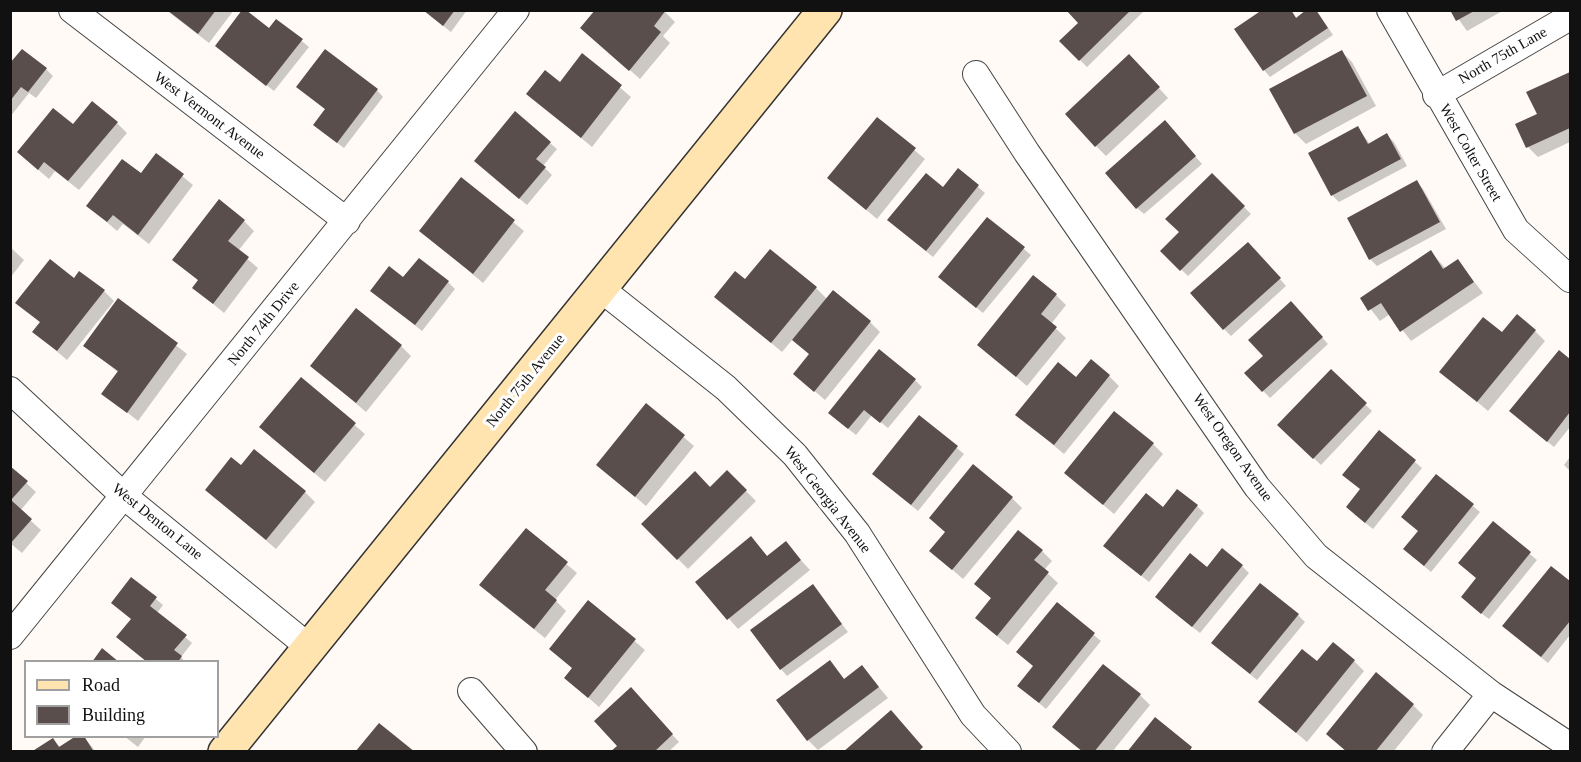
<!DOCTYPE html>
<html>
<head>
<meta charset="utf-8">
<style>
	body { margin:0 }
	#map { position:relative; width:1581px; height:762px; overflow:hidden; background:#fffaf5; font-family:"Times New Roman",serif }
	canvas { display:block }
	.frame { position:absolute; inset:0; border:12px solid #111; pointer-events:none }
	.legend { position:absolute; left:24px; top:660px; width:195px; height:78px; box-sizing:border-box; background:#fff; border:2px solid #a0a0a0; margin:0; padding:8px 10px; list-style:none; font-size:18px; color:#111 }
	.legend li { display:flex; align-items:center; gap:12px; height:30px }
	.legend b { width:30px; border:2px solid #a0a0a0 }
</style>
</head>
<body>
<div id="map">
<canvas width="1581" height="762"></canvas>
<div class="frame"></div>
<ul class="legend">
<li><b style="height:8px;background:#ffe4b0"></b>Road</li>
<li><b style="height:16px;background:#5a4e4c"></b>Building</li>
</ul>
</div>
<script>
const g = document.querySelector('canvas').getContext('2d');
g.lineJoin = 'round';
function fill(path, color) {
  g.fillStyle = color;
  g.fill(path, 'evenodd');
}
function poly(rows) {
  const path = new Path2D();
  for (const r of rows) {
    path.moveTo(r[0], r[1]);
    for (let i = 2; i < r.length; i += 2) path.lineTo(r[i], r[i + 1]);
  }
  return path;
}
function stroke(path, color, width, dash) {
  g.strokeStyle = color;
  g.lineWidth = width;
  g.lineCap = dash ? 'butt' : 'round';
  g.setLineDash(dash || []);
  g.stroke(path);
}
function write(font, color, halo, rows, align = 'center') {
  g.font = font + ' "Times New Roman",serif';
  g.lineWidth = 6;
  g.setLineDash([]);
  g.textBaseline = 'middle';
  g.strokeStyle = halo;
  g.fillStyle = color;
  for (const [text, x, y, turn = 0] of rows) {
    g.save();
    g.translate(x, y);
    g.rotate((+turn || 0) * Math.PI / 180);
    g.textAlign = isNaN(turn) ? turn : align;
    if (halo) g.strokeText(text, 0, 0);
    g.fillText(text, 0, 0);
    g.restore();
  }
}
fill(poly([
	[166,10,234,10,209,43],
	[423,10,467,10,451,32],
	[663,10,675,22,663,36,670,43,640,79,582,28],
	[1068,10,1144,10,1144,11,1087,67,1061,41,1080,23],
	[1264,10,1291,10,1297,19,1316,10,1333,35,1270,77,1264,70],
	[1452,10,1504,10,1467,31],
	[277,21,309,47,274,91,224,52,269,30],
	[1342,52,1352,62,1376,106,1306,144,1296,134,1271,90],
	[582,55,631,97,592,147,528,94,560,84],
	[10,66,46,69,53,76,36,98,29,93,10,117],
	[1139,66,1168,98,1106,156,1096,146],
	[1570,74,1570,142,1538,157,1528,147,1517,125,1538,115,1528,93],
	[298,87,377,90,383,97,344,148,321,131,326,110],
	[877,119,925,159,877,219,829,178],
	[117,123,127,133,79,190,55,171,49,179,29,162,73,126],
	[1358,128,1370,144,1387,135,1394,142,1407,166,1339,202,1332,195,1310,154],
	[1171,129,1202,164,1144,214,1137,208],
	[550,143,557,149,543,166,552,175,527,205,482,167],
	[157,155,193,185,149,244,123,224,117,231,88,206,141,175],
	[958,170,985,193,933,257,896,227,943,189],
	[1212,175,1251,214,1188,276,1162,251,1181,232],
	[461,179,524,231,483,283,421,231],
	[1417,182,1423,189,1446,229,1377,266,1370,259],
	[988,219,1031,255,983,313,947,284],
	[244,221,254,231,238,251,258,268,224,313,194,288,199,281,174,260],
	[10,247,24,260,10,278],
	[1255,250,1286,286,1231,336,1224,329],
	[1431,252,1446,269,1458,261,1483,293,1411,341,1390,314,1380,321,1362,298],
	[74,280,104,291,114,301,67,360,34,332,41,323,17,303],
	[745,281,816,288,827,299,870,322,880,332,825,400,795,374,810,355,793,339,782,352,716,297],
	[448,282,455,289,422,331,379,297],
	[1056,295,1066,305,1051,324,1066,338,1027,386,979,345],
	[118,300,187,354,138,421,103,393,119,373,85,345],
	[1297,310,1328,344,1270,398,1246,373,1265,356],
	[1535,331,1545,341,1488,411,1441,371],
	[401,346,411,356,366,412,312,366],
	[1559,352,1570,361,1570,427,1554,447,1518,418],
	[1331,371,1372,411,1321,465,1279,425],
	[1109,376,1119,386,1064,454,1017,415,1076,379],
	[301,379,365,434,325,482,271,437],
	[915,380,922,387,888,428,872,415,856,435,836,419],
	[646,405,694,446,646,506,598,465],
	[920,417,964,454,918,511,880,480],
	[1379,432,1422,468,1373,529,1354,514],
	[1153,444,1163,454,1114,514,1066,473],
	[1570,457,1570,471,1564,465],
	[241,467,305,492,315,502,276,549,207,490],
	[10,468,36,492,20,511,41,530,22,553,10,543],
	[727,472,756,501,688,569,643,524,710,489],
	[1437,476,1480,512,1431,572,1412,556],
	[1012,498,1022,508,963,579,931,551],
	[1197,506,1204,513,1149,582,1112,552,1163,509],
	[1493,523,1537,560,1489,619,1469,604],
	[526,530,577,573,555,600,566,611,545,638,491,595],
	[751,538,768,557,785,543,810,570,738,629,697,582],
	[1042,551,1052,561,1044,570,1058,583,1008,645,987,628,992,599,976,584],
	[1242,566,1249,573,1200,633,1163,604,1207,569],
	[1551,568,1570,583,1570,635,1548,663,1511,633],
	[132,579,163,605,157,613,192,643,181,657,185,662,147,662,132,620],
	[813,586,848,632,787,676,781,669],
	[589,602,645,650,599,707,566,678,574,669,551,649],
	[1057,604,1101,641,1046,709,1026,692],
	[1298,615,1305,622,1257,680,1220,650],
	[1354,661,1364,671,1307,742,1260,702,1317,663],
	[829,662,845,680,862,667,888,698,818,750,808,740],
	[1140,695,1150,705,1112,752,1083,752],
	[637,696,679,742,668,752,612,752,619,746],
	[1413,705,1423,715,1393,752,1347,752,1328,734],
	[83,736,96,752,34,752,53,740,61,748],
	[124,736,146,736,138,747]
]), '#0003');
fill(poly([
	[167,10,216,10,198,34],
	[242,10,246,10,269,28,276,19,303,39,266,86,215,46],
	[423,10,455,10,443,26],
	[595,10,666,10,654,26,661,32,629,71,580,28],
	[1066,10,1131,10,1079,61,1059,41,1078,23],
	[1262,10,1291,10,1296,18,1306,10,1316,10,1328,28,1263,71,1234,29],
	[1450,10,1476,10,1456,21],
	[22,49,47,68,28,92,21,87,10,101,10,63],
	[325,49,378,89,337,143,313,125,325,109,296,87],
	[1342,50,1367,96,1294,134,1269,89],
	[582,53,622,85,581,138,526,94,545,70,560,82],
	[1129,54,1160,87,1095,147,1065,114],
	[1570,72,1570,128,1526,148,1515,124,1537,114,1526,92],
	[92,101,118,122,68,181,44,162,38,170,17,152,53,108,73,124],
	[515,111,551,142,536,159,546,167,519,199,474,161],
	[877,117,916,148,866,210,827,178],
	[1165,120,1196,156,1136,209,1105,173],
	[1358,126,1368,144,1387,133,1401,159,1331,196,1308,153],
	[156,153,184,174,138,235,113,215,107,222,86,206,122,159,141,173],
	[958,168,979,185,926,251,887,220,926,173,943,187],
	[1212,173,1245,206,1180,271,1160,251,1179,232,1165,219],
	[461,177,515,220,473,274,419,231],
	[1417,180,1440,222,1369,260,1347,218],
	[219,199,245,220,228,241,249,257,213,304,192,288,198,280,172,260],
	[987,217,1025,247,976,308,938,277],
	[1248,242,1281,278,1223,330,1190,293],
	[770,249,817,287,771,343,714,297,735,271,745,279],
	[1431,250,1443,269,1458,259,1474,282,1400,332,1381,303,1368,311,1360,298],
	[419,258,449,281,415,325,370,291,389,266,403,277],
	[50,259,74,278,79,271,105,290,57,351,32,332,40,322,15,303],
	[1033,275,1057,294,1041,314,1057,327,1016,377,977,345],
	[833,290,871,321,814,392,793,374,809,354,792,340],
	[118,298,178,343,127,413,101,394,118,371,83,346],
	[1291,301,1323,337,1262,392,1244,373,1263,356,1248,340],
	[356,308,402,345,356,403,310,366],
	[1517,314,1536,330,1477,402,1439,372,1483,317,1502,332],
	[879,349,916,379,880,423,864,410,848,429,828,413],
	[1559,350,1570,359,1570,412,1547,442,1509,411],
	[1091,359,1110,375,1054,445,1015,415,1058,362,1076,377],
	[1331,369,1367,403,1313,459,1277,425],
	[301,377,356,423,314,473,259,427],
	[646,403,685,435,635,497,596,465],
	[1114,411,1154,443,1103,505,1064,473],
	[919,415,958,446,911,505,872,474],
	[1379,430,1416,460,1365,523,1346,507,1360,489,1342,475],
	[254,449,306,491,266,540,205,490,231,457,241,465],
	[973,464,1013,497,952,570,929,551,945,532,929,518],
	[10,466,28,481,11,500,32,519,10,544],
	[727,470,747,490,677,560,641,524,695,471,710,487],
	[1436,474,1474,504,1424,566,1403,549,1418,531,1401,517],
	[1177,489,1198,505,1141,576,1103,546,1146,493,1163,507],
	[1493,521,1531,552,1481,614,1461,597,1476,578,1458,563],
	[526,528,568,562,545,590,557,600,534,629,479,585],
	[1018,530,1043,550,1034,560,1049,572,997,636,975,618,991,598,974,584],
	[751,536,767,556,786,541,801,560,727,620,695,582],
	[1222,548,1243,565,1192,627,1155,597,1190,553,1207,567],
	[1551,566,1570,581,1570,621,1541,657,1502,626],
	[131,577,157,597,150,606,187,635,174,650,182,656,178,662,147,662,116,637,131,619,111,603],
	[1260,583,1299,614,1250,674,1211,643],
	[813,584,842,624,780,670,750,630],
	[588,600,636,639,588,698,564,678,572,668,549,649],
	[1057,602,1095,633,1039,703,1017,686,1033,666,1016,652],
	[1333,642,1355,660,1296,733,1258,702,1302,649,1317,661],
	[102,648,119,662,92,662],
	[830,660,844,679,862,665,879,687,807,741,776,700],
	[1103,664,1141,694,1094,752,1083,752,1052,727],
	[1376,672,1414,704,1375,752,1347,752,1326,734],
	[631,687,673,734,654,752,610,752,617,746,594,721],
	[891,710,923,747,918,752,843,752],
	[1155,717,1192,747,1189,752,1127,752],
	[379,723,415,752,355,752],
	[76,736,84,736,94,752,31,752,53,738,59,747]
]), '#5a4e4c');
const street = poly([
	[72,10,347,221],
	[1390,10,1516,230,1570,279],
	[976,74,1027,153,1257,487,1316,556,1491,694,1570,746],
	[1436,95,1570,17],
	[601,289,726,388,795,455,857,533,973,715,1008,752],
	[10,390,124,496,309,647],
	[10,636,516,10],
	[471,691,524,752],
	[1445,752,1491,694]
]);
const secondary = poly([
	[225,752,825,10]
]);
stroke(street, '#444', 28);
stroke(secondary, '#333', 36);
stroke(street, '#fff', 26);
stroke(secondary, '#ffe4b0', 33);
write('15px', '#111', '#fff', [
	["North 75th Lane",1503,56,-30],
	["West Vermont Avenue",209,116,37],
	["West Colter Street",1470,153,60],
	["North 74th Drive",264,324,-51],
	["North 75th Avenue",526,381,-51],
	["West Oregon Avenue",1232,448,55],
	["West Georgia Avenue",827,500,52],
	["West Denton Lane",157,522,39]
]);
</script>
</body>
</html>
